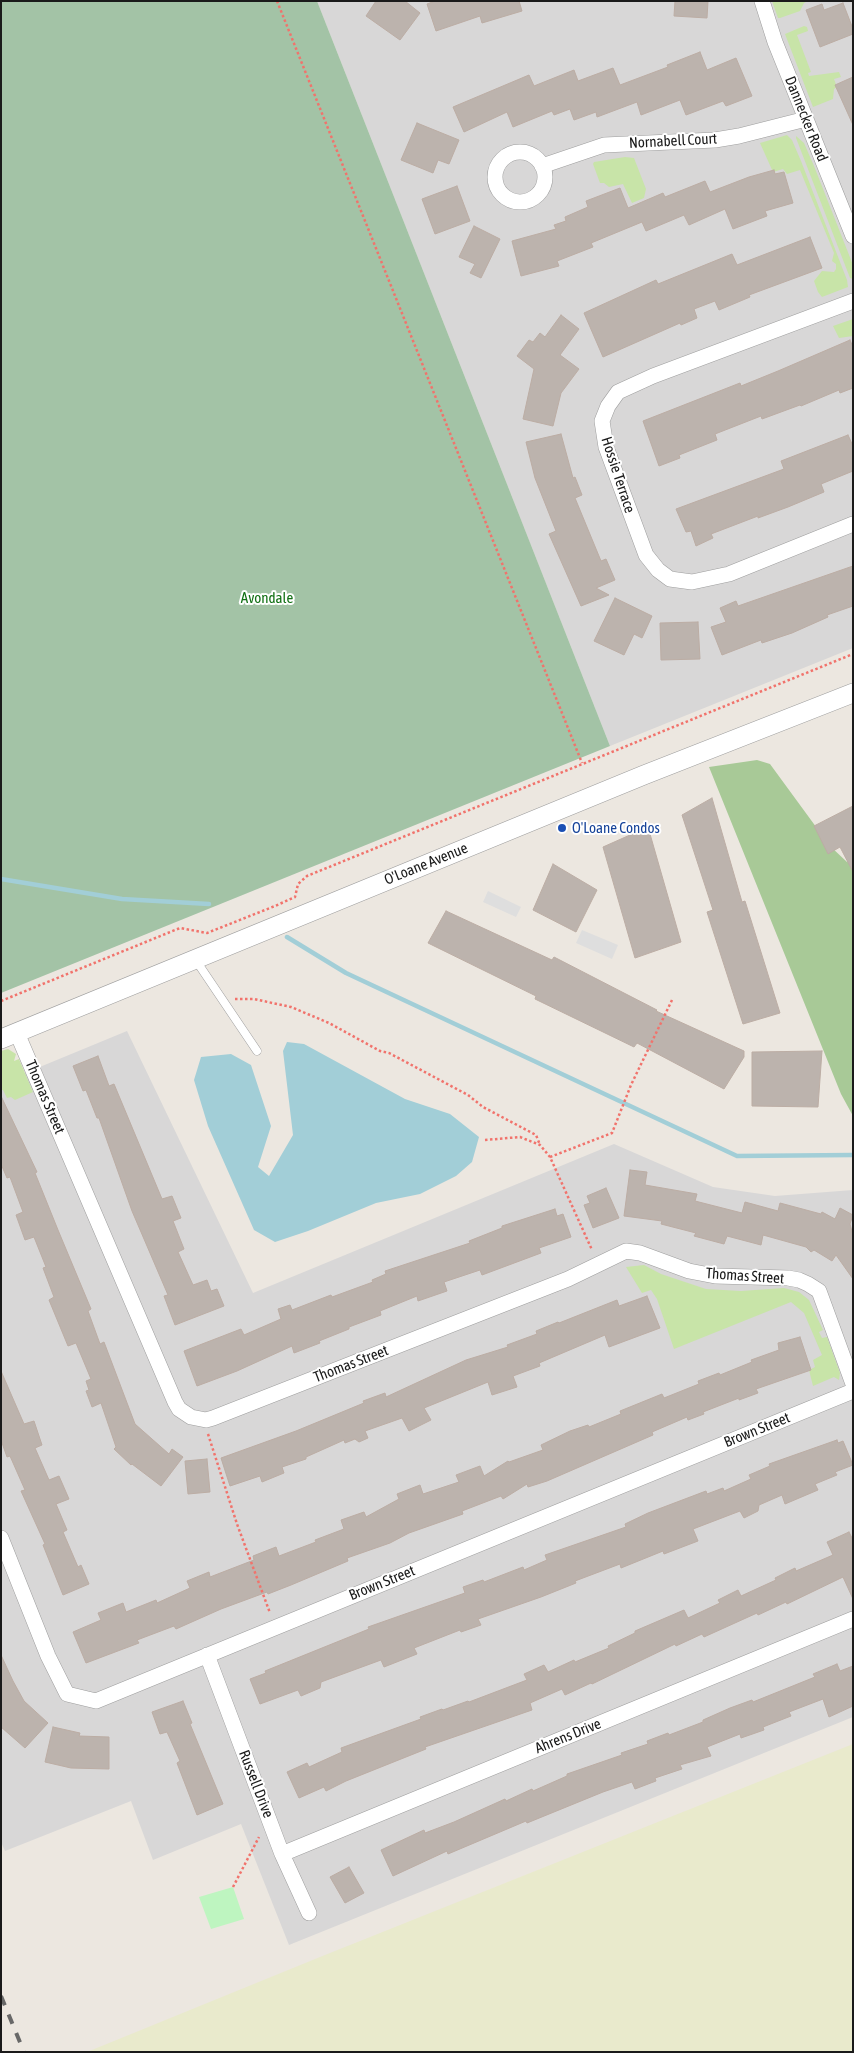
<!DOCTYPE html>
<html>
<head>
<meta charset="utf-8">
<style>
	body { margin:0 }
	#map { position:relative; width:854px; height:2053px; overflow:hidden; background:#ece7e0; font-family:"Asap Condensed",sans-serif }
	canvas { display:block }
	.frame { position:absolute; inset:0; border:2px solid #1a1a1a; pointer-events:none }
</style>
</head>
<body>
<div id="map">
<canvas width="854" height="2053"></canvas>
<div class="frame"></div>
</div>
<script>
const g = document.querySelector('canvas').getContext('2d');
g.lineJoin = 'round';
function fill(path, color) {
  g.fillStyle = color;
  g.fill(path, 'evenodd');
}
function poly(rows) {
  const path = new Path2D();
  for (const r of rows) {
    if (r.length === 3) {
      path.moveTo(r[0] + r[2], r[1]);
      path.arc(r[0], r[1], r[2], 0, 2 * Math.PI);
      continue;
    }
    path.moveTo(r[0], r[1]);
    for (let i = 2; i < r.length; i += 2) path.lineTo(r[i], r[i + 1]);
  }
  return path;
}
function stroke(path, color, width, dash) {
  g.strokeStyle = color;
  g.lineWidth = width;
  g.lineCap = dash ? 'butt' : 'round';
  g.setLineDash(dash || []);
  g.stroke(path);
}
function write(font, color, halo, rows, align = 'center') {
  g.font = font + ' "Asap Condensed",sans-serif';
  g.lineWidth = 4;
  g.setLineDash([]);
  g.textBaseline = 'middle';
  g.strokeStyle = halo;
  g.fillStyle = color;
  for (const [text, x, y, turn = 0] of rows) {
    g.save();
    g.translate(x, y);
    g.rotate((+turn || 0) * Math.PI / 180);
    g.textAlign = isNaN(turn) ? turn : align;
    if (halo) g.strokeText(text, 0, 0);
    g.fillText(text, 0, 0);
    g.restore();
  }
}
fill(poly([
	[317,1,853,1,853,648,610,746],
	[127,1031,253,1293,614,1144,713,1187,775,1196,853,1190,853,1717,289,1945,241,1824,153,1860,131,1801,5,1851,1,1842,1,1083]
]), '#d8d7d7');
fill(poly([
	[853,1744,853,2052,87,2052,320,1957]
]), '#e9eacc');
fill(poly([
	[772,1,808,1,804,3,800,11,780,18,778,18],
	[804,26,807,27,808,31,797,35,811,72,808,73,809,76,839,72,841,77,834,79,837,87,834,89,833,99,813,107,785,34],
	[787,135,792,140,801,161,847,280,848,287,822,297,818,292,814,281,822,271,834,272,836,269,836,264,832,261,834,253,800,170,787,174,783,169,773,172,760,143],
	[796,136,804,143,814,166,853,265,853,279,850,278,796,138],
	[625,157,634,158,646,189,644,198,632,203,623,184,609,187,604,183,600,183,593,164,594,162],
	[853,319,853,336,839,338,833,326],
	[8,1049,16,1054,14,1061,19,1059,33,1092,15,1100,11,1097,7,1098,3,1090,1,1090,1,1051],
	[644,1265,661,1274,706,1289,741,1291,784,1288,799,1292,809,1300,823,1330,819,1332,822,1338,827,1337,840,1373,839,1380,834,1377,813,1386,809,1370,815,1367,813,1360,822,1355,804,1313,791,1302,674,1349,657,1299,651,1290,642,1293,626,1267]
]), '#c8e4a8');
fill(poly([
	[757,760,770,764,830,846,847,862,853,863,853,1116,841,1094,709,767]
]), '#a8c997');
fill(poly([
	[1,1,317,1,610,746,1,993]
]), '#a3c3a6');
fill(poly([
	[233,1887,244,1919,211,1929,199,1897]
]), '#bef5c0');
fill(poly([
	[488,891,521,907,516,917,483,902],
	[582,930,618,945,612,959,576,943]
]), '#dedede');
fill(poly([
	[287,1042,304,1044,405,1099,450,1114,479,1137,472,1162,456,1176,420,1194,376,1203,308,1231,275,1242,254,1230,208,1126,194,1080,201,1057,231,1054,251,1065,271,1126,258,1167,269,1176,293,1135,283,1051]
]), '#a2ced7');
stroke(poly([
	[1,879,122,899,209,904],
	[287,937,346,973,737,1156,853,1155]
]), '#a2ced7', 4.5);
const building = poly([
	[376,1,405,1,420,13,400,40,366,16,376,1],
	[435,1,519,1,522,11,482,23,480,16,436,31,427,4,435,1],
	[675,1,708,1,707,18,674,16,675,1],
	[843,3,853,29,853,34,820,47,806,10,822,4,824,10,843,3],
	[700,52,707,70,736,58,752,96,726,106,723,101,686,115,680,100,641,115,637,102,597,117,596,112,574,120,570,109,554,115,552,111,513,127,507,112,464,132,453,107,529,75,534,86,574,70,578,81,613,68,620,85,668,67,667,65,700,52],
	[853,77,853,125,835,85,853,77],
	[417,123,459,140,449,164,438,160,433,173,401,160,417,123],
	[774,170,775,174,784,172,793,203,765,211,767,216,733,229,725,209,689,225,684,215,646,231,642,222,591,243,593,247,557,261,559,266,521,276,512,241,556,229,554,225,566,221,565,217,588,207,586,201,620,188,628,208,663,193,665,197,705,181,710,192,749,177,774,170],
	[457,186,470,221,435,234,422,199,457,186],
	[474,226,500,239,481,278,470,273,475,264,459,257,474,226],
	[810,237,822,268,749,295,750,297,719,310,715,301,694,309,697,318,681,325,680,323,603,357,584,313,656,280,658,284,732,254,737,265,810,237],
	[561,315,579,329,560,355,579,369,561,393,553,426,523,419,534,369,517,356,529,340,533,342,540,333,545,337,561,315],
	[850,340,853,347,853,388,840,393,839,390,801,406,800,405,762,419,761,416,715,434,717,440,679,455,680,458,659,466,643,421,740,383,741,386,778,371,850,340],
	[561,434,573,478,575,477,582,495,575,498,601,561,606,559,615,580,596,588,609,595,581,606,549,534,556,531,535,478,526,442,561,434],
	[848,435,853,446,853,471,821,484,824,492,788,507,758,518,758,516,711,534,713,538,696,546,691,531,686,532,676,509,784,469,781,461,848,435],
	[853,566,853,606,827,615,828,617,792,633,762,643,761,640,722,655,711,627,726,622,720,608,736,601,738,606,853,566],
	[615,598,652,616,642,638,634,634,624,655,594,641,615,598],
	[698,622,700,659,661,660,660,623,698,622],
	[712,798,742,902,745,901,780,1013,743,1024,707,912,713,910,682,815,712,798],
	[853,806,853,872,840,847,828,854,814,826,853,806],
	[648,827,681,942,635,958,603,847,648,827],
	[553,864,597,890,576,932,533,910,553,864],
	[446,911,552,960,554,957,657,1010,656,1011,744,1051,744,1057,724,1089,637,1043,634,1047,535,999,536,996,428,943,446,911],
	[822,1051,818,1107,752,1106,752,1052,822,1051],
	[98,1056,109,1086,114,1084,162,1199,172,1196,181,1218,173,1221,184,1249,178,1252,193,1285,207,1280,211,1291,217,1289,224,1306,175,1325,164,1296,168,1295,132,1211,99,1118,97,1118,86,1090,83,1091,73,1066,98,1056],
	[1,1096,37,1172,35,1173,58,1230,91,1309,88,1311,100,1344,104,1342,135,1424,169,1454,172,1449,183,1457,161,1486,132,1464,131,1465,114,1449,116,1447,101,1403,92,1407,86,1391,89,1390,86,1381,91,1379,76,1343,68,1346,49,1300,54,1297,43,1268,46,1267,34,1237,25,1240,16,1215,23,1212,10,1177,7,1178,1,1164,1,1096],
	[630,1170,647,1172,645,1185,697,1194,695,1201,742,1213,745,1202,778,1211,780,1203,821,1214,822,1212,835,1219,840,1208,853,1215,850,1224,853,1235,853,1279,836,1255,832,1261,814,1250,811,1252,806,1247,763,1235,761,1245,727,1236,724,1244,694,1236,696,1233,661,1224,662,1221,624,1216,630,1170],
	[606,1188,619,1218,593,1228,584,1205,590,1203,587,1196,606,1188],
	[555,1209,557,1216,563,1214,571,1237,539,1248,541,1253,482,1275,480,1270,444,1282,447,1291,418,1301,417,1296,380,1311,381,1315,349,1327,349,1329,319,1341,320,1343,294,1353,292,1346,237,1371,197,1386,184,1351,241,1329,244,1335,281,1319,278,1309,290,1305,292,1310,331,1295,332,1297,373,1282,372,1280,386,1274,385,1271,470,1243,469,1241,502,1228,502,1226,555,1209],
	[647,1296,660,1328,609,1347,605,1335,539,1363,540,1366,513,1376,517,1387,492,1395,488,1382,424,1408,431,1420,409,1431,402,1418,365,1431,368,1438,359,1442,355,1439,345,1443,344,1440,306,1457,306,1459,282,1467,284,1473,262,1482,260,1476,230,1486,221,1458,296,1431,364,1403,363,1401,385,1393,386,1397,466,1360,508,1347,507,1345,537,1334,536,1331,558,1322,559,1323,617,1300,619,1306,647,1296],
	[800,1337,811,1370,756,1389,758,1393,739,1400,739,1398,703,1412,704,1414,688,1420,687,1417,652,1432,653,1435,547,1481,528,1487,527,1484,503,1499,501,1496,462,1511,463,1514,409,1533,390,1543,347,1558,348,1561,291,1585,268,1594,267,1592,221,1609,176,1629,174,1626,137,1640,139,1643,86,1663,73,1632,101,1620,98,1613,123,1603,126,1612,156,1600,157,1603,190,1588,187,1581,209,1572,210,1577,254,1560,253,1556,276,1547,279,1556,316,1542,315,1540,344,1529,341,1520,364,1512,366,1517,399,1499,397,1494,420,1485,423,1494,459,1482,456,1475,480,1466,484,1476,508,1461,509,1462,543,1450,541,1445,570,1431,588,1425,589,1427,621,1414,620,1411,662,1394,664,1398,699,1384,698,1381,719,1373,720,1375,752,1362,751,1360,779,1350,778,1343,800,1337],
	[1,1371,24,1424,34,1421,42,1445,35,1448,49,1480,59,1476,69,1499,56,1504,67,1530,63,1532,78,1567,81,1565,89,1584,63,1595,43,1545,45,1544,21,1491,25,1490,10,1456,7,1457,1,1440,1,1371],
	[837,1440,838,1443,843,1441,853,1465,835,1472,837,1475,815,1484,818,1490,785,1504,782,1495,759,1505,758,1511,744,1518,740,1511,693,1529,698,1541,664,1554,663,1551,621,1568,620,1564,575,1581,576,1583,541,1597,478,1619,481,1625,461,1632,460,1630,414,1648,417,1654,384,1667,381,1660,321,1682,320,1688,301,1696,298,1690,260,1704,250,1679,266,1673,265,1671,369,1629,368,1627,465,1593,463,1587,483,1580,484,1582,523,1567,524,1570,547,1560,545,1555,626,1527,625,1524,648,1513,706,1491,707,1494,723,1488,724,1491,751,1479,749,1475,770,1466,769,1464,837,1440],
	[207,1459,210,1492,188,1494,185,1461,207,1459],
	[849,1532,853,1540,853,1599,843,1577,787,1604,786,1602,758,1615,757,1613,704,1637,702,1634,676,1646,675,1644,592,1684,591,1683,565,1695,562,1689,530,1703,532,1710,425,1747,426,1749,346,1781,326,1791,324,1787,299,1798,287,1772,307,1763,309,1767,342,1752,341,1748,421,1719,420,1717,442,1709,443,1710,468,1701,469,1702,527,1680,524,1674,544,1665,548,1672,574,1660,575,1662,609,1648,608,1646,635,1633,635,1631,684,1610,688,1618,720,1603,718,1600,738,1590,741,1596,776,1580,775,1578,795,1568,796,1571,833,1555,827,1542,849,1532],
	[1,1655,13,1681,24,1701,48,1723,25,1748,1,1727,1,1655],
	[837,1664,840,1671,853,1666,853,1706,829,1717,823,1699,789,1712,791,1716,763,1727,764,1730,741,1738,740,1734,707,1747,711,1756,680,1765,682,1769,655,1778,656,1781,635,1789,632,1782,603,1792,527,1823,526,1821,448,1854,447,1851,393,1876,381,1850,424,1830,425,1833,454,1822,505,1799,506,1801,532,1789,533,1791,567,1776,567,1774,622,1755,621,1753,648,1744,647,1741,668,1733,669,1735,703,1722,703,1720,730,1708,752,1700,753,1702,815,1677,813,1674,837,1664],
	[183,1701,192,1723,190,1724,223,1804,197,1815,177,1763,180,1761,167,1732,160,1734,152,1712,183,1701],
	[53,1727,80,1733,79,1736,109,1737,109,1769,71,1768,45,1762,53,1727],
	[349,1867,364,1893,345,1903,330,1877,349,1867]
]);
fill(building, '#bcb3ad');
stroke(building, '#bcada4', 1);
const service = poly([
	[195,959,257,1051]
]);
const minor = poly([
	[762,1,775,42,853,236],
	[520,177,25],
	[542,166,604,145,715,140,739,136,806,119],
	[853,301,653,376,618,392,608,406,602,421,606,447,646,555,658,570,670,579,692,582,729,574,853,524],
	[17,1033,175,1402,179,1409,191,1417,206,1420,213,1418,568,1279,626,1251,640,1253,689,1271,715,1276,788,1278,799,1280,808,1284,819,1291,853,1384],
	[1,1538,48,1656,67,1694,96,1701,853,1391],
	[207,1655,282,1854,309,1913],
	[282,1854,853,1619]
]);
const tertiary = poly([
	[1,1039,644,775,853,693]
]);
stroke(service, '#9e9e9e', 9);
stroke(minor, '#9e9e9e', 16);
stroke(tertiary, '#9e9e9e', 20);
stroke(poly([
	[277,1,582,763],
	[235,999,254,999,291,1007,329,1023,380,1051,389,1053,468,1095,483,1107,536,1135,540,1145],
	[1,1001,180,928,207,933,275,906,295,897,298,884,307,876,853,654],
	[485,1140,520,1137,540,1145,550,1157,592,1250],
	[550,1157,612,1133,631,1085,672,1000],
	[208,1434,237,1524,270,1613],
	[233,1887,259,1837]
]), '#f1736c', 2.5, [2.5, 2.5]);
stroke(service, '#fff', 8);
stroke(minor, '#fff', 15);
stroke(tertiary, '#fff', 19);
stroke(poly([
	[1,1996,24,2052]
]), '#686868', 4, [10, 10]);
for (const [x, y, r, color] of [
	[562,828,5,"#1a4fb4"]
]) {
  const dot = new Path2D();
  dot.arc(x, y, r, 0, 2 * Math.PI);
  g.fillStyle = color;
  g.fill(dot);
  stroke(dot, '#fff', 2);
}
write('15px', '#1a1a1a', '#fff', [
	["Dannecker Road",806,119,68],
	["Nornabell Court",673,141,-3],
	["Hossie Terrace",618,475,72],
	["O'Loane Avenue",426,864,-22],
	["Thomas Street",45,1097,67],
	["Thomas Street",745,1276,4],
	["Thomas Street",351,1364,-21],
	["Brown Street",757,1430,-22],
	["Brown Street",382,1583,-22],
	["Ahrens Drive",568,1736,-22],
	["Russell Drive",256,1784,69]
]);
write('15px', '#117014', '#fff', [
	["Avondale",267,598]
]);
write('15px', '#164399', '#fff', [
	["O'Loane Condos",572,828]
], 'left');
</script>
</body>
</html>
